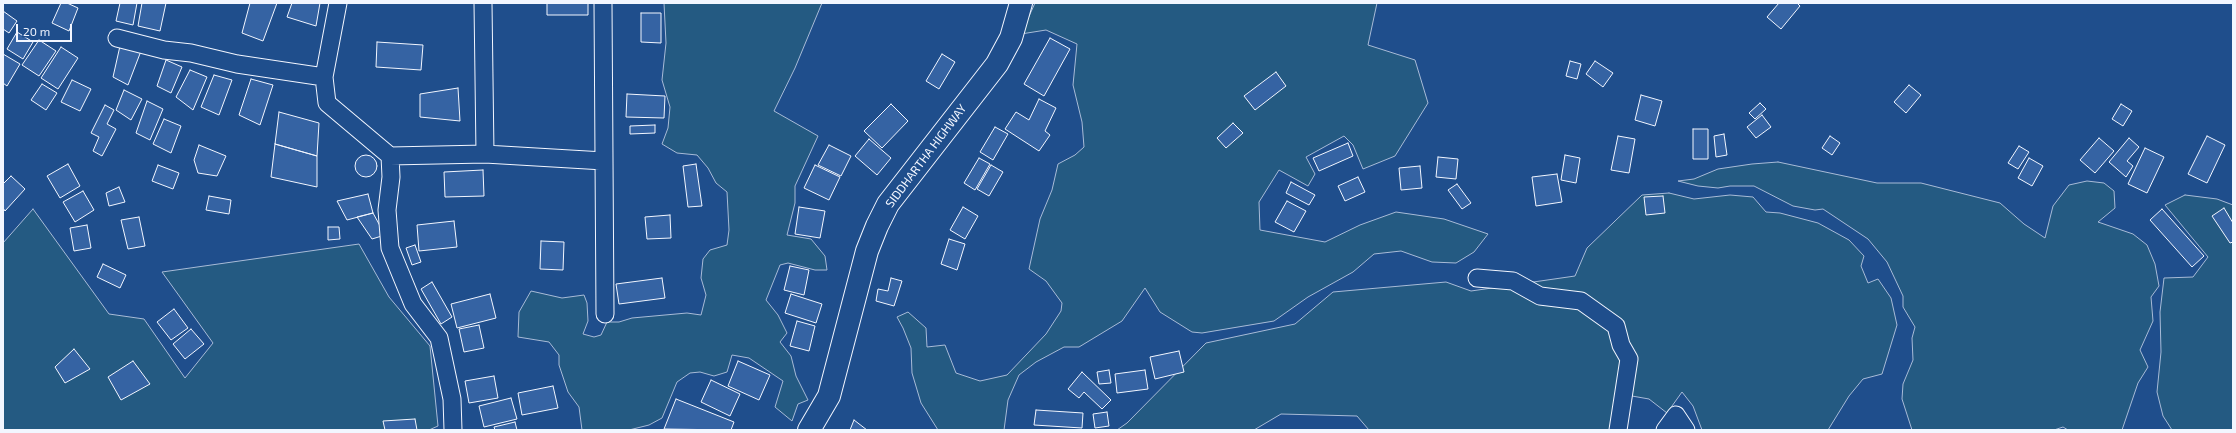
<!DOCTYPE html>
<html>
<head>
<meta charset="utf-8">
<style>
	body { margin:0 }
	#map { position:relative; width:2236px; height:433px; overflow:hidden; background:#1f4e8c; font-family:"Exo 2",sans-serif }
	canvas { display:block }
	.frame { position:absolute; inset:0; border:4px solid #f2f6ff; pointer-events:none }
	.scale { position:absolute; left:16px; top:24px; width:56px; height:18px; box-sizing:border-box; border:2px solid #f2f6ff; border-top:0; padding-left:5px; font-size:12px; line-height:14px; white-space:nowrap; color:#f2f6ff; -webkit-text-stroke:3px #1f4e8c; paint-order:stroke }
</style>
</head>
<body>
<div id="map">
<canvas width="2236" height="433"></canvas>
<div class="frame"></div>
<div class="scale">20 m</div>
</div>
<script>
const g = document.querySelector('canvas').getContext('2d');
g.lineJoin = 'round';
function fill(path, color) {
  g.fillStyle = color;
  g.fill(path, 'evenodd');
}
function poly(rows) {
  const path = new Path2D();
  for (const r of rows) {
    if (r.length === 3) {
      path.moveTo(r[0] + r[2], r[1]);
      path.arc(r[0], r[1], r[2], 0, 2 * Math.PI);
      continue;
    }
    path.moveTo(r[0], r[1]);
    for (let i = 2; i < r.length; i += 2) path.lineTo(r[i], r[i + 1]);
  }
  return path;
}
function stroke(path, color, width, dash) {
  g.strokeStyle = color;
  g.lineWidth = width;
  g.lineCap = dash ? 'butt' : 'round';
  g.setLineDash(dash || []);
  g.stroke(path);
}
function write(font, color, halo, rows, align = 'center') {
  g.font = font + ' "Exo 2",sans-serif';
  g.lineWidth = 3;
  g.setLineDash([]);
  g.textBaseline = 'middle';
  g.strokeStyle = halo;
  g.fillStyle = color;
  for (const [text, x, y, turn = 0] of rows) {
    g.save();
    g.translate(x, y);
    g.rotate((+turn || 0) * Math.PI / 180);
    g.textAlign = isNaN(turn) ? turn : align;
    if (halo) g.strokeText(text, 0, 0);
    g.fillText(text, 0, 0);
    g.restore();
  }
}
const green = poly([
	[664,3,822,3,795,68,774,111,818,136,795,186,795,203,787,235,811,239,825,256,827,270,815,270,788,263,780,265,766,300,778,315,787,333,780,342,791,356,796,376,808,400,798,404,792,421,775,407,783,381,749,358,732,355,727,372,714,376,700,372,690,373,677,382,662,418,649,425,629,430,582,430,579,407,568,392,559,365,559,355,549,342,518,337,519,312,531,291,562,298,584,295,587,303,588,321,583,334,594,337,601,335,607,322,619,322,632,318,687,313,701,315,706,295,701,278,703,259,710,250,727,245,729,230,727,192,716,183,708,168,697,155,677,153,662,144,668,128,670,107,662,80,666,43,664,3],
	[1035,3,1377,3,1368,45,1415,60,1428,103,1395,156,1363,169,1353,145,1344,136,1306,157,1315,174,1308,186,1279,170,1259,202,1260,230,1325,242,1360,225,1396,212,1444,219,1488,234,1474,252,1456,263,1432,262,1401,251,1374,254,1353,272,1308,297,1274,321,1202,333,1192,332,1160,312,1145,288,1122,321,1079,347,1064,347,1036,362,1019,375,1008,400,1004,430,938,430,921,403,912,373,911,348,903,328,897,317,908,312,926,328,927,347,945,345,956,373,980,381,1007,375,1046,334,1061,311,1062,303,1046,281,1029,269,1040,219,1052,190,1058,164,1075,155,1084,147,1082,122,1073,85,1077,44,1046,30,1021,34,1035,3],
	[1778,162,1877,183,1921,183,2000,203,2024,224,2045,238,2053,206,2069,185,2087,181,2104,183,2114,191,2115,208,2098,222,2133,234,2147,245,2155,264,2159,286,2151,297,2153,321,2140,350,2148,367,2138,383,2122,430,2068,430,2063,427,2054,430,1912,430,1902,399,1903,384,1913,360,1912,338,1915,327,1903,307,1903,296,1887,262,1868,239,1823,209,1815,210,1793,206,1754,186,1730,186,1718,188,1698,186,1678,181,1694,179,1718,169,1752,164,1778,162],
	[1669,193,1694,199,1730,195,1753,197,1766,212,1780,213,1818,223,1849,240,1864,256,1861,266,1868,283,1878,279,1891,298,1897,325,1882,374,1863,379,1849,396,1828,430,1702,430,1693,406,1682,392,1667,413,1649,399,1615,393,1614,430,1369,430,1357,416,1281,414,1254,430,1117,430,1127,423,1206,343,1295,324,1333,292,1446,282,1471,291,1575,276,1587,248,1642,195,1669,193],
	[2185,195,2217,199,2233,205,2233,430,2172,430,2163,416,2157,392,2161,352,2160,312,2164,278,2193,277,2208,257,2165,205,2185,195],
	[33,209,109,314,144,319,185,378,213,343,162,272,359,244,389,297,430,346,438,426,429,430,3,430,3,243,33,209]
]);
fill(green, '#245a82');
stroke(green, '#a8bbd7', 1);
const building = poly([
	[61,3,67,3,78,8,69,31,52,23,61,3],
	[120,3,137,3,133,25,116,21,120,3],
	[142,3,166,3,160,31,138,26,142,3],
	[250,3,277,3,263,41,242,33,250,3],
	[292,3,320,3,316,26,287,17,292,3],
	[547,3,588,3,588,15,547,15,547,3],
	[1779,3,1797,3,1800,6,1781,29,1767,17,1779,3],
	[3,11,17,21,9,33,3,29,3,11],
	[641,13,661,13,661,43,641,42,641,13],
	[17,32,33,42,23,59,7,49,17,32],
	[1050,38,1070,49,1044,96,1024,84,1050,38],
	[39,40,56,51,39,76,22,65,39,40],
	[377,42,423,45,421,70,376,67,377,42],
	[120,46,141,51,128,85,113,77,120,46],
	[61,47,78,58,58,89,41,78,61,47],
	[3,54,20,64,7,86,3,83,3,54],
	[942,54,955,62,939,89,926,81,942,54],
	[166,60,182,67,171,93,157,86,166,60],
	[1570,61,1581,64,1577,79,1566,76,1570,61],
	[1595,61,1613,73,1603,87,1586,74,1595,61],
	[190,70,207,77,193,110,176,97,190,70],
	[1276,72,1286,86,1255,110,1244,96,1276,72],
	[214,75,232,80,219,115,201,107,214,75],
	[251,79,273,85,260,125,239,115,251,79],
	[72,80,91,89,80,111,61,102,72,80],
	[42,84,57,93,46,110,31,100,42,84],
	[1909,85,1921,95,1906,113,1894,102,1909,85],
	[458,88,460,121,420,117,420,94,458,88],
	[124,90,142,99,131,120,116,110,124,90],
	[627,94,665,96,664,118,626,117,627,94],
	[1641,95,1662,101,1655,126,1635,120,1641,95],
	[1039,99,1056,108,1045,131,1050,135,1039,151,1005,129,1016,112,1029,120,1039,99],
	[147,101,163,109,150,140,136,133,147,101],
	[1760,103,1766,109,1755,119,1749,113,1760,103],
	[891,104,908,121,882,148,864,131,891,104],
	[2121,104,2132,111,2123,126,2112,119,2121,104],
	[105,105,114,110,107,124,116,129,102,156,93,151,99,137,91,133,105,105],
	[279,112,319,123,317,156,275,144,279,112],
	[1762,115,1771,127,1756,138,1747,127,1762,115],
	[164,119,181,126,171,153,153,144,164,119],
	[1233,123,1243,133,1226,148,1217,138,1233,123],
	[655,125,655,133,630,134,630,126,655,125],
	[995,127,1008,134,993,160,980,152,995,127],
	[1693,129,1708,129,1708,159,1693,159,1693,129],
	[1724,134,1727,155,1716,157,1714,136,1724,134],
	[1618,136,1635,139,1629,173,1611,170,1618,136],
	[1830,136,1840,143,1832,155,1822,148,1830,136],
	[2207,136,2225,145,2207,183,2188,174,2207,136],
	[2099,138,2114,151,2095,173,2080,160,2099,138],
	[2129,138,2139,147,2127,161,2133,166,2126,177,2109,162,2129,138],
	[869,139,891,158,877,175,855,156,869,139],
	[1348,143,1353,156,1319,171,1313,158,1348,143],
	[275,144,317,156,317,187,271,177,275,144],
	[199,145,226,156,217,176,198,173,194,160,199,145],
	[829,145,851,156,841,176,818,165,829,145],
	[2019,146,2029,152,2018,169,2008,163,2019,146],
	[2145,148,2164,157,2147,193,2128,184,2145,148],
	[366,166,11],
	[1565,155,1580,158,1576,183,1561,180,1565,155],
	[1438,157,1458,159,1456,179,1436,177,1438,157],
	[979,158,990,164,975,190,964,183,979,158],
	[2029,158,2043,166,2032,186,2018,178,2029,158],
	[68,164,80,186,60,198,47,176,68,164],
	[696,164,702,206,688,207,683,166,696,164],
	[158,165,179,173,173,189,152,181,158,165],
	[815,165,840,177,829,200,804,188,815,165],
	[991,165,1003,172,989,196,977,189,991,165],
	[1420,166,1422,188,1401,190,1399,168,1420,166],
	[483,170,484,196,445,197,444,172,483,170],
	[1557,174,1562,202,1536,206,1532,177,1557,174],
	[11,176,25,189,5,211,3,208,3,184,11,176],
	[1358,177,1365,192,1345,201,1338,186,1358,177],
	[1291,182,1315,195,1309,205,1286,193,1291,182],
	[1457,184,1471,203,1462,209,1448,190,1457,184],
	[119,187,125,202,109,206,106,193,119,187],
	[83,191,94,210,75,222,63,202,83,191],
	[368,194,373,213,347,220,337,201,368,194],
	[209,196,231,200,229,214,206,210,209,196],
	[1663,196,1665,213,1646,215,1644,197,1663,196],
	[1287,201,1306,211,1294,232,1275,222,1287,201],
	[799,207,825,211,820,238,795,234,799,207],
	[963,207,978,216,965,239,950,230,963,207],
	[2224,208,2233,223,2233,242,2230,243,2212,216,2224,208],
	[2162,209,2204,256,2192,267,2150,220,2162,209],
	[373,213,385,235,372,239,357,217,373,213],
	[670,215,671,238,647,239,645,217,670,215],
	[139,217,145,246,128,249,121,220,139,217],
	[454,221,457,247,419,251,417,225,454,221],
	[87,225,91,248,74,251,70,228,87,225],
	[328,227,339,227,340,239,328,240,328,227],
	[949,239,965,244,957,270,941,264,949,239],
	[541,241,564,242,563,270,540,269,541,241],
	[415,245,421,262,412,265,406,248,415,245],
	[103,264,126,275,120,288,97,277,103,264],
	[790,266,809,270,804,295,784,290,790,266],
	[662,278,665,298,619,304,616,284,662,278],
	[891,278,902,281,894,306,876,301,878,289,888,291,891,278],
	[432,282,452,317,441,324,421,289,432,282],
	[490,294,496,318,457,328,451,304,490,294],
	[791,294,822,304,816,323,785,313,791,294],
	[174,309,188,328,171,340,157,322,174,309],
	[797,321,815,326,809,351,790,346,797,321],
	[479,325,484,348,464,352,459,329,479,325],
	[191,329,204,344,185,359,173,344,191,329],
	[74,349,90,369,65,383,55,367,74,349],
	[1179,351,1184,372,1155,379,1150,357,1179,351],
	[133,361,150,384,121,400,108,377,133,361],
	[738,361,770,375,759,400,728,386,738,361],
	[1109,370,1111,383,1099,384,1097,372,1109,370],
	[1145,370,1148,389,1117,393,1115,374,1145,370],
	[1082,372,1111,400,1102,409,1084,392,1079,398,1068,389,1082,372],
	[494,376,498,398,469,403,465,381,494,376],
	[711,380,740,394,730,416,701,402,711,380],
	[553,386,558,408,522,415,518,393,553,386],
	[511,398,517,419,484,427,479,406,511,398],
	[676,399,734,422,731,430,664,429,676,399],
	[1036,410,1083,413,1082,428,1034,425,1036,410],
	[1107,412,1109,426,1095,428,1093,414,1107,412],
	[415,419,417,430,385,430,383,421,415,419],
	[854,420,867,430,850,430,854,420],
	[515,422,517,430,495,430,494,427,515,422]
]);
fill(building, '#3563a3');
stroke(building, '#f2f6ff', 1);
const street = poly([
	[338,3,324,77,327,103,390,156,485,154,604,161],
	[483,3,485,154],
	[603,3,605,314],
	[117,38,164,50,191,53,237,64,324,77],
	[390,156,391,177,387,210,390,248,413,304,439,338,452,399,453,430],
	[1477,278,1513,281,1540,296,1581,301,1616,326,1621,345,1629,359,1618,430],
	[1665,430,1676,415,1686,430]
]);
const highway = poly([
	[809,430,829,396,867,251,877,226,888,204,997,64,1011,38,1021,3]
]);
stroke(street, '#f2f6ff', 19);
stroke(highway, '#f2f6ff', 24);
stroke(street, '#1f4e8c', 17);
stroke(highway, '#1f4e8c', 22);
write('12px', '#f2f6ff', '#1f4e8c', [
	["SIDDHARTHA HIGHWAY",926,156,-53]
]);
</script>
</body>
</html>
